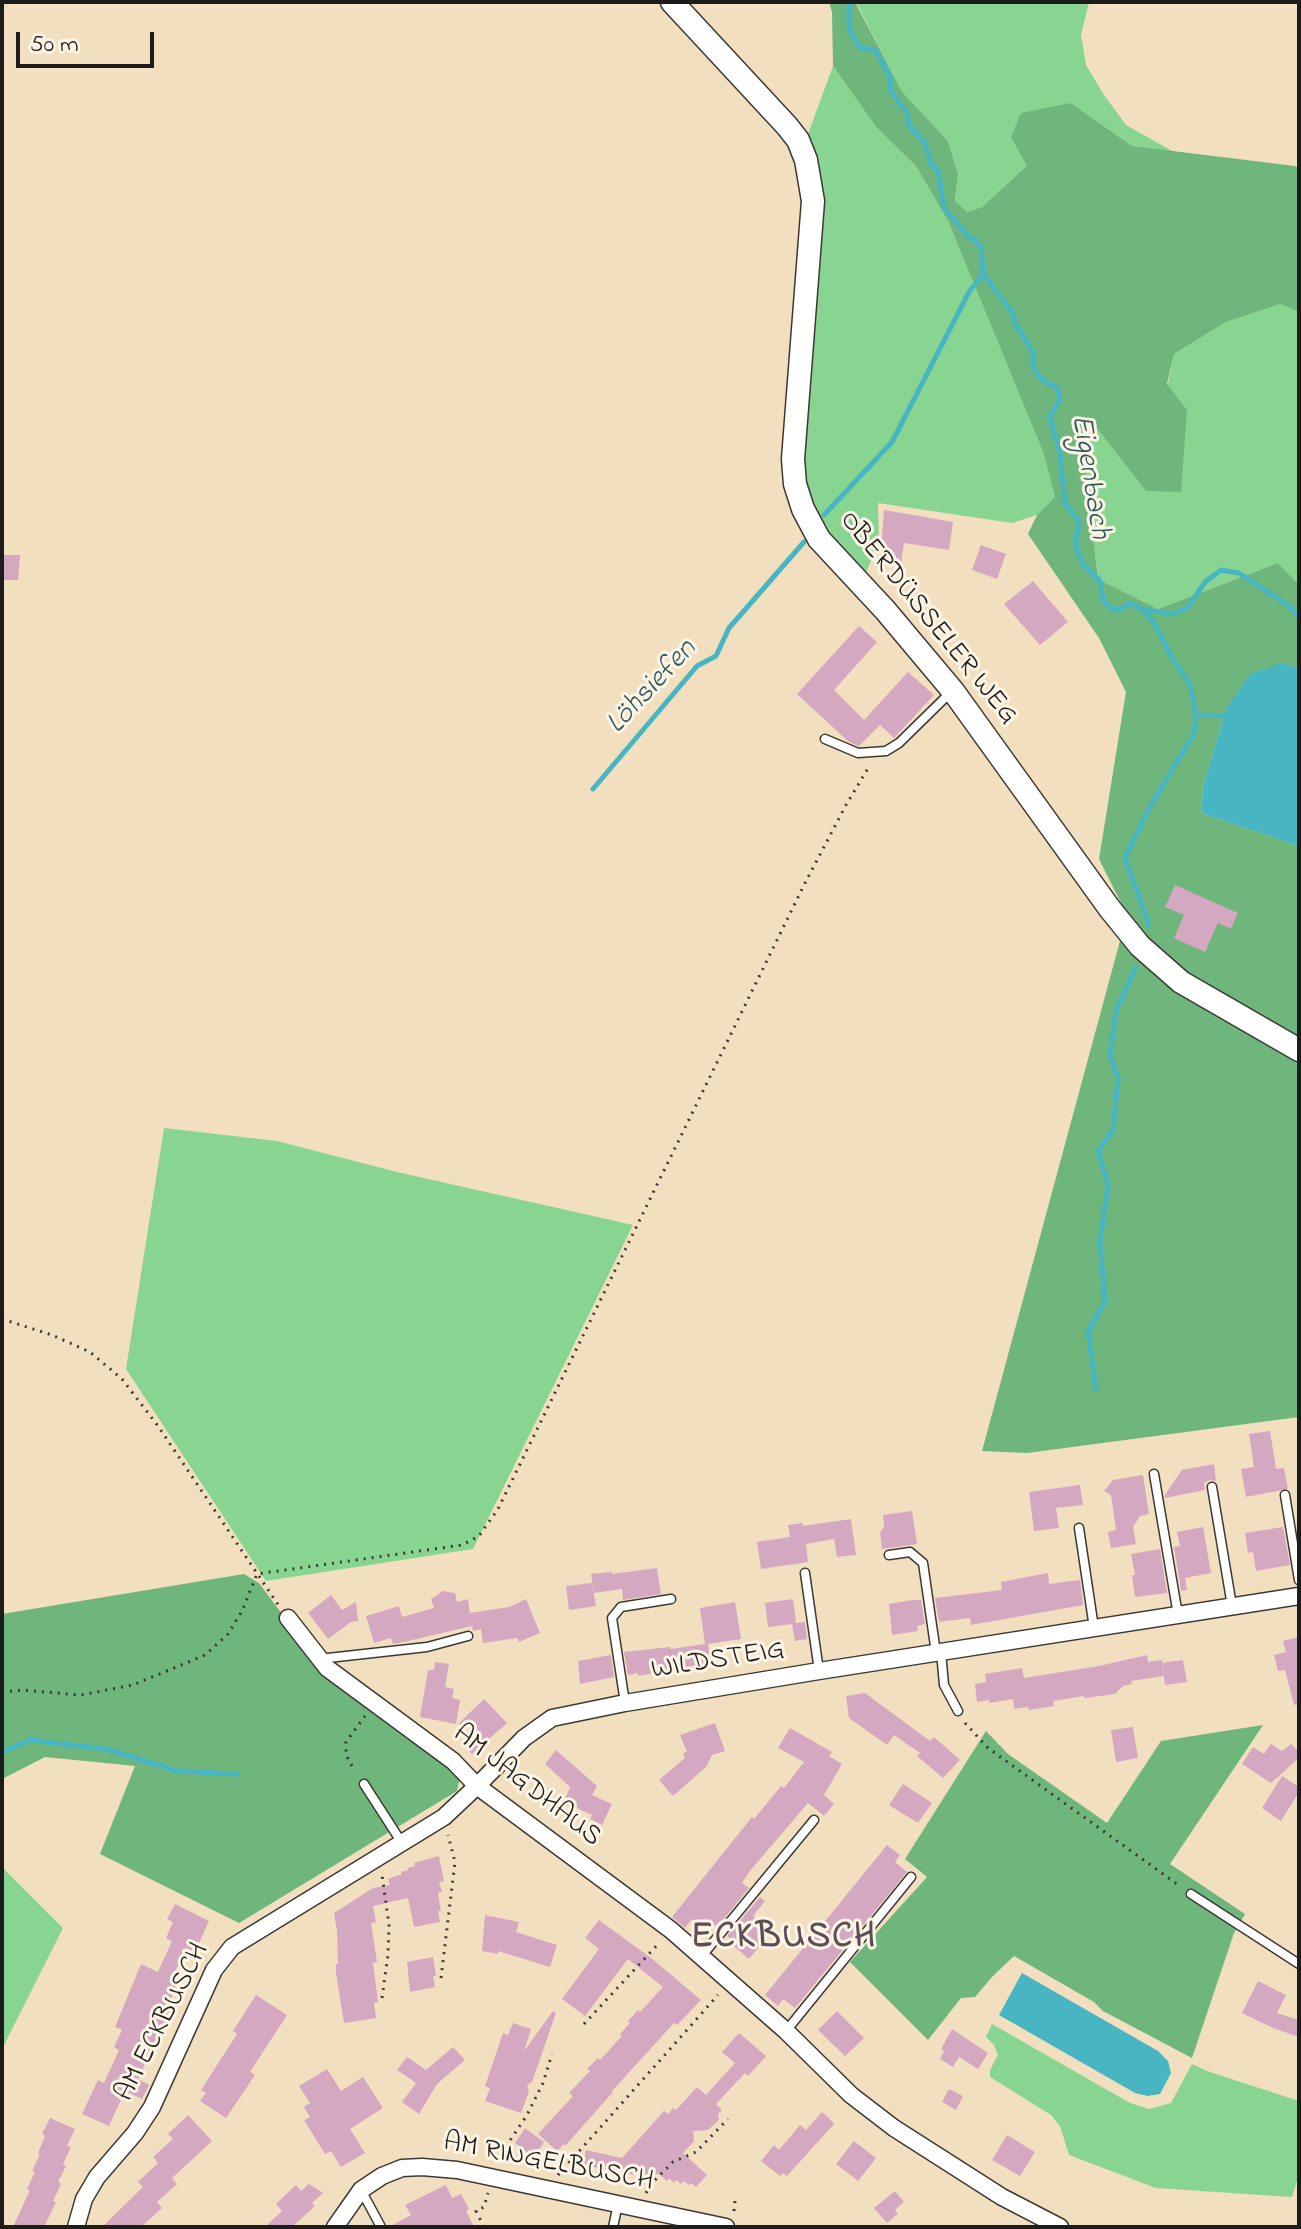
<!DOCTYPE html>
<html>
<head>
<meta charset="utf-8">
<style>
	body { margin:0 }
	#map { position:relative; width:1301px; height:2229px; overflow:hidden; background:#f2dfbf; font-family:"Indie Flower",sans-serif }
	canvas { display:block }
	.frame { position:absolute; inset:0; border:4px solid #1c1c1c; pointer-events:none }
	.scale { position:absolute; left:16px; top:32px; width:138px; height:36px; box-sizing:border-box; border:4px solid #1c1c1c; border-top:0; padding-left:10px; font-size:24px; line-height:28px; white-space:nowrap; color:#1c1c1c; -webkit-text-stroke:6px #fcf5e5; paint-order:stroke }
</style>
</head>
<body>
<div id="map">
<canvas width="1301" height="2229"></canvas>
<div class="frame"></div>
<div class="scale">50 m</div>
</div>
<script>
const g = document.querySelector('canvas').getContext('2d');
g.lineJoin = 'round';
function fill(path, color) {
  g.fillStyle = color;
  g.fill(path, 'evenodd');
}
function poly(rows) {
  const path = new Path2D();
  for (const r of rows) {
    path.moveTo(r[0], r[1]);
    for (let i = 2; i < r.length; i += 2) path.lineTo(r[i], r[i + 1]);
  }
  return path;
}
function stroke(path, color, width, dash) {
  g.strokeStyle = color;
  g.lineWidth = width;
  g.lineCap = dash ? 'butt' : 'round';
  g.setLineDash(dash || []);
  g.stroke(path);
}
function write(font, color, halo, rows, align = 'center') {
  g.font = font + ' "Indie Flower",sans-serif';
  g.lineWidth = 6;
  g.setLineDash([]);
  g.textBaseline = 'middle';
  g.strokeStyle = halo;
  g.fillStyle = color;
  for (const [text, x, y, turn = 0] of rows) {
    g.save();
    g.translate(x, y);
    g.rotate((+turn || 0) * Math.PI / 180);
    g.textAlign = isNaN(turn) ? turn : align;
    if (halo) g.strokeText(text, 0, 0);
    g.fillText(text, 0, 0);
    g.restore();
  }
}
fill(poly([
	[856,2,1089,2,1081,35,1086,65,1104,95,1126,125,1174,152,1132,146,1071,103,1028,166,982,207,967,212,955,202,958,174,948,141,902,93],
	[833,66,876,127,916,166,948,221,1043,452,1055,497,1037,515,1012,523,878,503,879,543,864,577,823,531,803,486,821,219,817,161,808,134],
	[1280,304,1299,312,1299,585,1278,563,1158,609,1098,579,1082,439,1099,431,1146,491,1174,354,1226,322],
	[164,1128,277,1141,397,1172,633,1225,473,1549,266,1581,126,1369],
	[2,1867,63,1928,2,2049],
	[992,2024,1130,2103,1149,2109,1171,2103,1192,2064,1207,2071,1299,2101,1299,2175,1292,2197,1156,2188,1069,2155,1060,2126,1051,2115,990,2077,990,2070,998,2055,994,2045,986,2037]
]), '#88d491');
fill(poly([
	[829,2,855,2,902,92,948,141,958,174,955,201,967,212,982,207,1027,166,1011,137,1021,113,1071,103,1132,146,1295,166,1299,169,1299,312,1280,304,1226,322,1174,354,1167,384,1187,410,1181,492,1146,491,1099,431,1082,439,1098,579,1158,609,1278,563,1299,585,1299,668,1282,663,1226,709,1203,787,1201,813,1299,846,1299,1417,1027,1453,982,1451,1127,915,1099,859,1126,692,1099,638,1028,534,1037,515,1055,497,1043,452,948,221,916,166,876,127,833,66,832,12],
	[244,1574,259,1583,325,1672,443,1758,460,1777,457,1791,239,1923,100,1854,135,1766,45,1757,2,1779,2,1614],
	[1263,1725,1170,1864,1245,1914,1234,1933,1192,2058,1103,2011,1094,2002,1014,1956,992,1977,975,1997,961,1998,928,2040,850,1962,927,1877,905,1859,986,1731,1008,1754,1107,1823,1161,1741]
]), '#6eb67b');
fill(poly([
	[1282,663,1299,668,1299,846,1201,813,1203,787,1226,709,1250,674],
	[1022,1973,1158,2051,1168,2061,1171,2073,1160,2094,1148,2096,1135,2093,999,2015]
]), '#47b5c2');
stroke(poly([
	[849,2,849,29,860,48,875,50,890,77,891,91,907,113,909,125,925,143,931,164,938,170,944,208,970,238,974,239,981,247,983,274,1012,312,1017,327,1033,352,1033,367,1042,380,1057,388,1060,399,1050,416,1060,454,1065,503,1076,517,1079,524,1075,543,1082,563,1100,581,1103,600,1109,607,1120,610,1129,603,1142,609,1171,614,1186,609,1206,581,1221,570,1239,573,1289,606,1299,616],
	[824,515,892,442,969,292,983,274],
	[1142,609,1154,623,1172,658,1190,684,1196,715,1229,716],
	[593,789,697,666,716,656,729,628,804,542],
	[1149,925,1125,858,1146,814,1194,733,1196,715],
	[1096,1389,1088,1332,1105,1301,1100,1242,1108,1184,1098,1151,1113,1130,1118,1078,1110,1054,1116,1011,1136,967],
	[2,1752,30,1740,106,1749,177,1771,237,1774]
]), '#47b5c2', 5);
fill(poly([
	[884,510,953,522,949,550,904,543,901,563,880,562],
	[981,545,1006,554,997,579,972,570],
	[2,555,20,555,18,580,2,580],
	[1033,581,1068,622,1040,645,1004,604],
	[859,626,877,642,834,690,864,720,908,672,934,695,894,738,880,725,859,746,849,742,797,694],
	[1175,885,1238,913,1231,929,1218,923,1205,952,1174,938,1184,915,1165,907],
	[1270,1431,1276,1469,1284,1468,1288,1489,1246,1497,1241,1469,1254,1467,1249,1434],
	[1214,1464,1216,1481,1210,1480,1204,1483,1205,1490,1165,1498,1165,1495,1182,1470],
	[1143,1475,1149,1514,1140,1516,1133,1527,1136,1544,1111,1548,1108,1532,1116,1530,1111,1495,1104,1491,1113,1480],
	[1080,1485,1083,1505,1056,1508,1059,1528,1034,1531,1029,1492],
	[912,1511,917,1544,882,1549,880,1532,884,1527,883,1515],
	[851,1519,856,1555,837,1557,834,1539,806,1544,808,1562,761,1569,757,1542,790,1537,788,1525,803,1523,803,1526],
	[1203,1527,1211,1573,1185,1578,1187,1590,1181,1591,1174,1547,1180,1546,1177,1532],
	[1283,1527,1290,1565,1256,1571,1253,1552,1248,1553,1245,1533],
	[1160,1549,1167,1593,1135,1597,1132,1575,1135,1575,1131,1554],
	[657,1568,661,1594,623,1600,622,1589,594,1593,591,1574,612,1572,612,1574],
	[1048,1573,1049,1584,1080,1580,1083,1605,971,1625,970,1618,939,1622,935,1598,1002,1590,1001,1582],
	[592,1583,596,1606,569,1610,566,1586],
	[443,1591,455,1593,457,1602,468,1599,470,1613,509,1607,526,1599,540,1633,519,1642,517,1638,483,1643,481,1629,473,1631,472,1626,404,1642,393,1644,391,1638,374,1643,366,1616,399,1606,402,1617,434,1608,431,1599],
	[331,1595,342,1610,356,1602,358,1621,351,1622,328,1639,308,1613],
	[793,1599,796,1623,805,1622,807,1639,795,1641,792,1624,768,1627,765,1603],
	[913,1600,921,1600,925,1624,917,1626,918,1631,892,1635,889,1604],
	[735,1602,741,1639,708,1644,711,1663,638,1676,638,1673,628,1675,624,1652,670,1647,670,1649,705,1644,700,1608],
	[1299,1637,1299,1704,1294,1705,1285,1670,1278,1671,1274,1655,1286,1652,1283,1641],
	[611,1655,614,1677,580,1684,578,1661],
	[1147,1655,1148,1662,1162,1660,1164,1676,1131,1681,1132,1684,1123,1686,1115,1694,1085,1698,1083,1696,1053,1701,1054,1706,1029,1710,1028,1707,1014,1709,1013,1699,989,1703,989,1700,977,1702,975,1684,986,1682,985,1674,1022,1668,1024,1678,1099,1666],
	[1183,1660,1187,1682,1165,1685,1162,1663],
	[435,1662,449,1664,445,1687,454,1689,452,1698,460,1700,456,1724,420,1717,428,1670,434,1670],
	[865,1693,930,1741,934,1737,960,1760,943,1778,917,1756,920,1753,894,1735,887,1745,849,1718,846,1696],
	[484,1699,507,1723,472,1754,461,1742,477,1728,458,1724],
	[715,1723,725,1751,712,1755,706,1767,673,1796,659,1780,685,1758,683,1753,687,1752,680,1735],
	[1133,1727,1138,1758,1116,1762,1111,1730],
	[790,1728,832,1752,829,1756,842,1764,824,1795,834,1804,824,1816,808,1803,749,1872,742,1883,749,1888,717,1927,710,1922,704,1929,692,1919,685,1928,672,1917,752,1817,754,1819,781,1786,784,1788,804,1762,778,1748],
	[1271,1744,1282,1751,1291,1744,1299,1752,1299,1758,1271,1783,1242,1764,1253,1747,1264,1754],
	[556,1750,597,1786,592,1795,612,1804,602,1825,590,1819,592,1815,564,1802,570,1787,545,1764],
	[1282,1776,1299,1787,1299,1792,1281,1821,1262,1808],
	[903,1784,932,1803,918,1823,889,1805],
	[887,1845,900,1855,895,1862,907,1872,795,2008,783,1999,778,2006,765,1995],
	[439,1856,444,1881,439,1882,442,1892,438,1893,441,1911,438,1911,440,1922,414,1927,408,1898,373,1906,376,1922,371,1923,377,1962,373,1963,378,2002,374,2003,376,2018,344,2023,336,1973,336,1964,338,1964,337,1931,334,1913,373,1888,390,1885,388,1879,402,1874,401,1872,408,1870,408,1868,415,1866,414,1863],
	[760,1897,765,1901,753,1916,760,1922,756,1928,767,1937,749,1959,730,1943,732,1940,727,1936],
	[175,1904,209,1921,195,1952,186,1948,173,1976,179,1979,166,2011,169,2012,138,2079,149,2085,142,2099,125,2091,109,2126,82,2114,98,2080,104,2083,119,2050,114,2047,122,2030,115,2027,141,1964,158,1972,172,1941,166,1938,173,1922,167,1919],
	[485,1915,519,1922,516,1932,557,1945,550,1967,498,1951,498,1954,482,1951],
	[599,1920,651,1958,701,2000,677,2025,674,2023,612,2091,613,2092,565,2146,564,2144,557,2151,538,2134,573,2096,569,2093,590,2071,587,2069,598,2058,600,2060,622,2036,620,2034,630,2023,628,2021,638,2010,640,2012,663,1987,628,1959,585,2016,562,1999,599,1949,585,1938],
	[433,1957,436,1976,433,1976,435,1987,410,1992,407,1962],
	[1258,1981,1286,1995,1277,2013,1299,2020,1299,2037,1273,2028,1242,2013],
	[256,1995,287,2015,250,2072,255,2075,226,2118,200,2101,206,2093,201,2090,237,2034,233,2031],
	[553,2011,556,2013,532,2082,527,2085,529,2091,521,2113,485,2101,490,2088,485,2086,503,2033,508,2035,513,2023,531,2029,524,2051],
	[837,2011,864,2038,845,2056,818,2030],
	[952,2029,988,2053,978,2069,959,2057,953,2067,940,2059,944,2051,941,2049],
	[739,2033,766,2056,748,2076,745,2073,716,2104,722,2110,718,2114,719,2120,708,2130,693,2131,694,2141,683,2153,707,2175,696,2187,691,2183,689,2185,684,2181,681,2184,676,2180,674,2183,669,2178,667,2181,659,2174,635,2175,583,2165,586,2150,622,2158,664,2111,668,2114,673,2108,676,2110,697,2087,706,2095,735,2063,722,2052],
	[453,2047,465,2060,437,2084,419,2114,402,2102,416,2083,397,2070,407,2057,426,2070],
	[327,2069,341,2091,363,2077,383,2108,350,2129,365,2153,341,2167,331,2151,325,2154,304,2120,310,2117,304,2107,310,2103,299,2086],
	[949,2089,963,2096,956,2110,942,2102],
	[822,2112,834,2123,833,2125,787,2176,783,2173,780,2176,761,2161,774,2145,779,2150,800,2125,806,2130],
	[188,2115,212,2141,172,2178,177,2184,157,2202,162,2208,141,2227,102,2227,143,2187,138,2182,158,2163,153,2157,173,2139,168,2134],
	[50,2118,75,2129,67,2146,71,2147,63,2164,66,2166,58,2182,61,2184,53,2201,56,2202,44,2227,13,2227,30,2190,27,2189,35,2172,32,2171,40,2154,38,2153,45,2136,42,2134],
	[525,2128,544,2142,536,2154,529,2150,527,2152,515,2143],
	[1007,2135,1035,2152,1020,2176,992,2160],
	[854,2141,876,2158,858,2181,836,2164],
	[309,2184,323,2193,312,2203,315,2206,292,2227,265,2227,282,2211,276,2204,296,2185,301,2191],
	[446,2185,452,2198,461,2194,469,2209,466,2211,474,2227,389,2227,411,2215,405,2205],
	[895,2191,904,2202,895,2210,898,2214,887,2223,874,2208]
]), '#d5a8c2');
const lane = poly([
	[825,739,858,753,886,751,899,743,952,691],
	[1154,1474,1178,1615],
	[1212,1487,1232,1606],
	[1285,1495,1299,1580],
	[1079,1528,1094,1628],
	[889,1555,910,1552,923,1563,936,1653],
	[805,1573,819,1671],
	[941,1652,944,1685,958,1711],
	[319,1659,427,1647,468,1636],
	[625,1703,612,1618,621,1607,671,1599],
	[364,1784,402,1843],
	[1191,1894,1299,1964],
	[701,1957,814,1820],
	[786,2031,911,1877],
	[361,2190,381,2227],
	[613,2227,618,2204]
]);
const street = poly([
	[288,1618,327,1668,453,1761,477,1786,671,1930,786,2031,851,2095,894,2128,1002,2197,1060,2227],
	[76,2227,84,2199,97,2177,135,2133,152,2107,214,1970,232,1947,444,1817,477,1786,524,1738,552,1718,625,1703,819,1671,1299,1596],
	[335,2227,361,2190,382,2176,402,2168,422,2167,457,2170,726,2227]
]);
const secondary = poly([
	[672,2,787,126,798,140,806,160,813,201,793,459,795,484,803,509,819,539,885,610,953,691,1110,909,1140,946,1181,982,1299,1050]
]);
stroke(lane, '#3c3934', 11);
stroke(street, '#3c3934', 19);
stroke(secondary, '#3c3934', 25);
stroke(poly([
	[2,1319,52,1335,90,1352,122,1379,158,1426,279,1606],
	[2,1692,22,1690,81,1695,133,1685,205,1655,228,1634,242,1611,257,1574,462,1545,479,1536,498,1509,805,883,846,805,870,765],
	[965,1723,988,1748,1181,1887],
	[352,1766,346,1755,346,1742,365,1716],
	[441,1978,455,1862,448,1835],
	[382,1998,388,1955,389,1925,382,1875],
	[584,2024,660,1942],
	[497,2160,527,2115,543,2083,552,2054],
	[558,2175,718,1995],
	[646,2193,651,2184,673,2162,696,2152,728,2119],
	[734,2211,735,2201],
	[484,2227,476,2211,484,2207,488,2193]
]), '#3c3934', 3, [2, 6]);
stroke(lane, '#fff', 8);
stroke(street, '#fff', 16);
stroke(secondary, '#fff', 22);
write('28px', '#1c1c1c', '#fcf5e5', [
	["OBERDÜSSELER WEG",927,619,51],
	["WILDSTEIG",718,1662,-9],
	["AM JAGDHAUS",526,1787,38],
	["AM ECKBUSCH",164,2023,-63],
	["AM RINGELBUSCH",548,2164,11]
]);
write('italic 30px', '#2d595e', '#fcf5e5', [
	["Eigenbach",1088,477,81],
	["Löhsiefen",653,688,-47]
]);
g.letterSpacing = '2px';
write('bold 36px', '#5d4d56', '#fcf5e5', [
	["ECKBUSCH",784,1940]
]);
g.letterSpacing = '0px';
</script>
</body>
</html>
